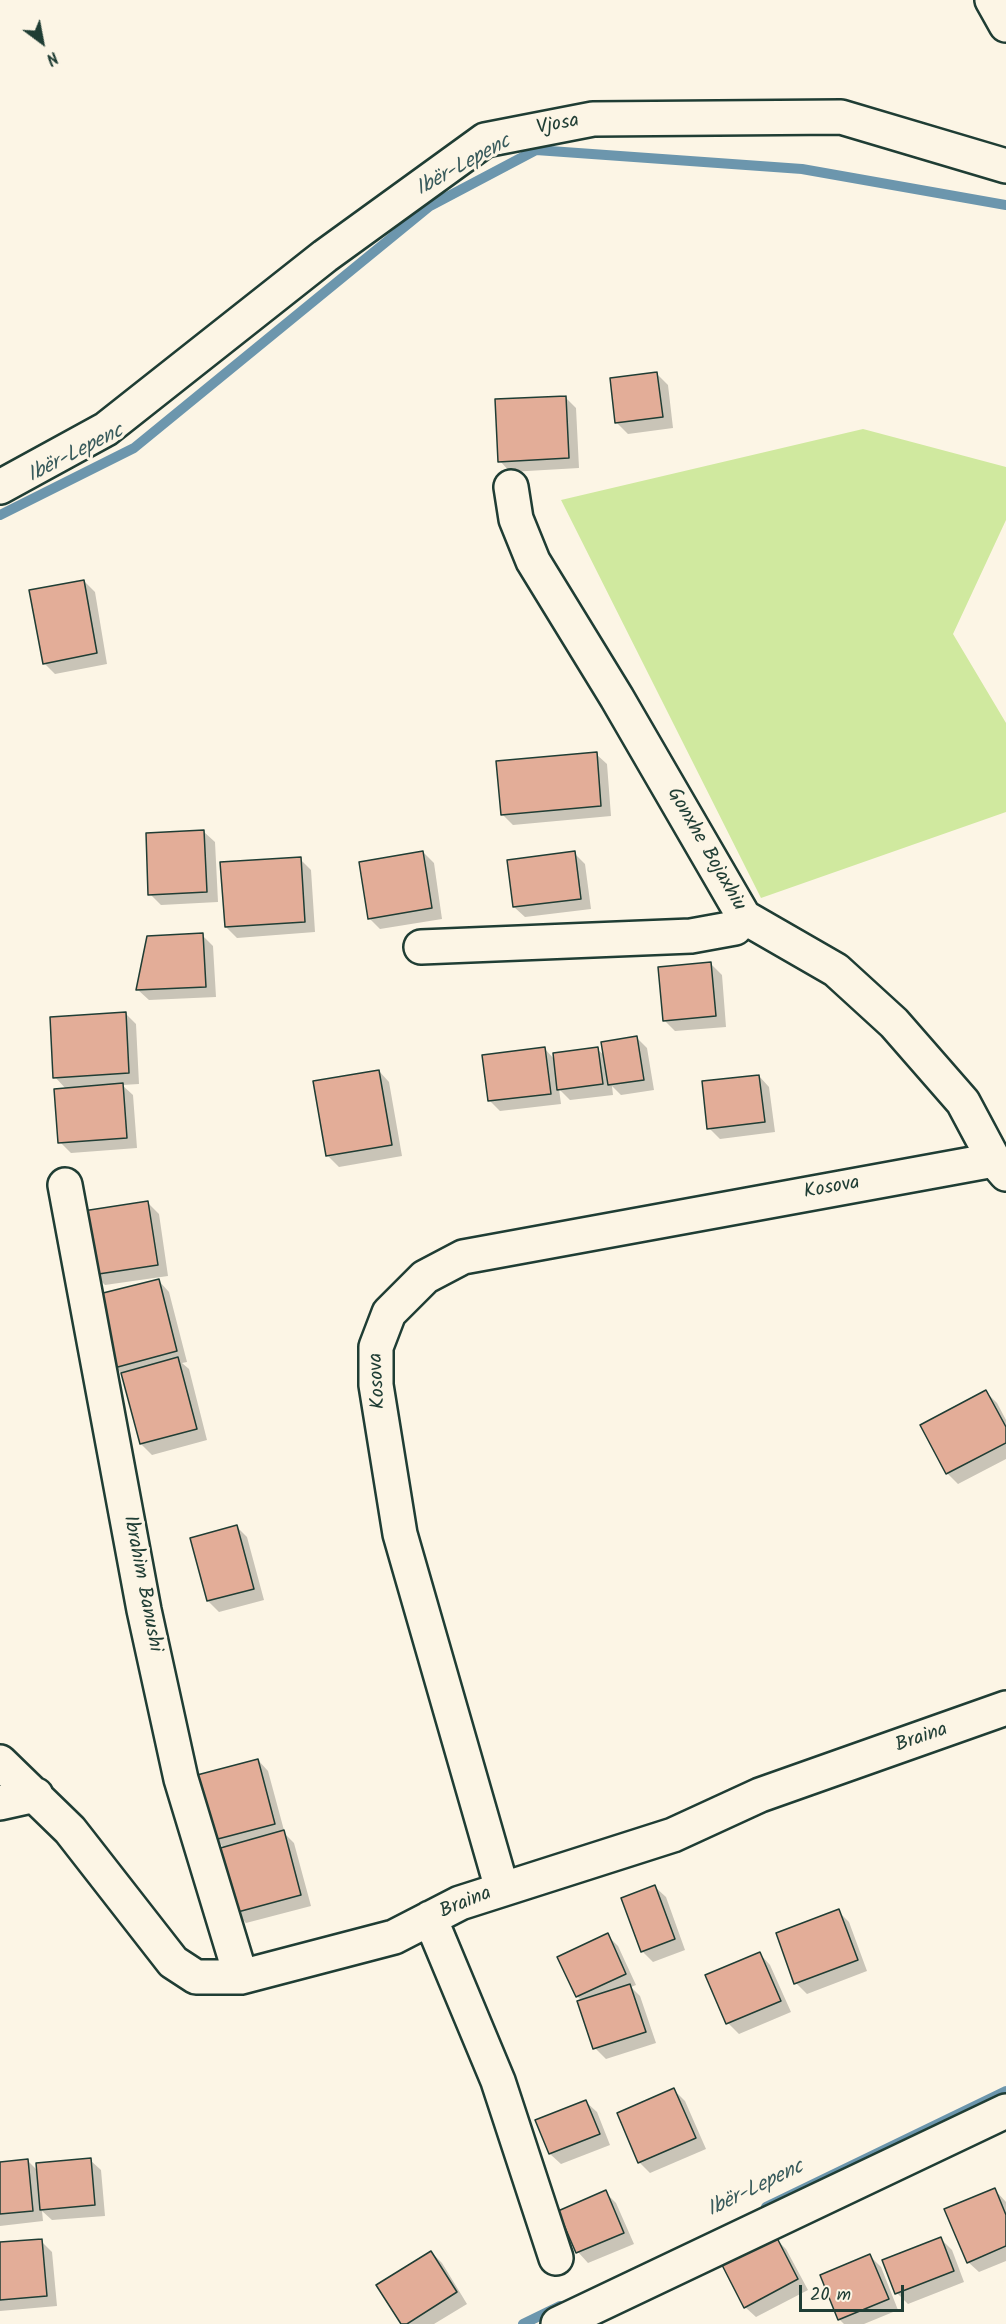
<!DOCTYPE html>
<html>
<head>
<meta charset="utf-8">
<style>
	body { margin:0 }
	#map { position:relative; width:1006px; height:2324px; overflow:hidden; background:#fcf5e5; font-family:Kalam,sans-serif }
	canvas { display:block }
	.north { position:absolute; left:12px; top:12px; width:60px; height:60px; -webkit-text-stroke:4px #fcf5e5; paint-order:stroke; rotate:148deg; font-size:16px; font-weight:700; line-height:24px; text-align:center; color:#1f3d34 }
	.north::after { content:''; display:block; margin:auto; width:21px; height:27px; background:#1f3d34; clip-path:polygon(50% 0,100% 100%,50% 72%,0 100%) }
	.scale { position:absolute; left:799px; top:2285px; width:105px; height:27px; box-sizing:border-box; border:3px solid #1f3d34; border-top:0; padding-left:8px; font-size:18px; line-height:21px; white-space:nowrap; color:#1f3d34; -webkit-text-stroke:4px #fcf5e5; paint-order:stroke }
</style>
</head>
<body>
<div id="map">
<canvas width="1006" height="2324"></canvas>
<div class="north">N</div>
<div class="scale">20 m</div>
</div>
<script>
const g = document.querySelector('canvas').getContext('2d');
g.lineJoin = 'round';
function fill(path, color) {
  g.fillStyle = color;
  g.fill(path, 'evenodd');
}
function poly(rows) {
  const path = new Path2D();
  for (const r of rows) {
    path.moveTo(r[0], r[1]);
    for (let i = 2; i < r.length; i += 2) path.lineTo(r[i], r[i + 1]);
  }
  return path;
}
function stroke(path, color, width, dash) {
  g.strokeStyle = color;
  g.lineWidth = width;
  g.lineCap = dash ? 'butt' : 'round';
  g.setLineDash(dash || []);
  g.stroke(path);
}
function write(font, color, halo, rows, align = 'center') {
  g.font = font + ' Kalam,sans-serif';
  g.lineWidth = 6;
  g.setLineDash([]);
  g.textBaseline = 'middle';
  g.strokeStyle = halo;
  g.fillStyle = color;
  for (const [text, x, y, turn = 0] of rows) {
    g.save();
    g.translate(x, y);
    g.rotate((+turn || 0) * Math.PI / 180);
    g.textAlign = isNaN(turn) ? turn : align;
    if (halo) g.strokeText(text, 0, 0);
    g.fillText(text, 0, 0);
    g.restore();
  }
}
fill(poly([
	[863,429,1006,467,1006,520,953,634,1006,723,1006,812,761,898,561,500]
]), '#d0e99f');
fill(poly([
	[657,374,668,385,673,428,628,434,617,423],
	[565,397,576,408,579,468,510,472,500,461],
	[84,581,95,592,107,664,55,674,44,663],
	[596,754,607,764,611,816,513,825,502,814],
	[204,832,215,842,218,902,161,905,150,894],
	[423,852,434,863,442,919,380,929,369,918],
	[574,853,585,864,591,909,525,917,514,907],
	[300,859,311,870,315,932,237,938,226,927],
	[202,935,213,946,216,997,149,1000,138,990],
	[711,964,722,975,726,1027,675,1031,664,1020],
	[125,1013,136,1024,139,1084,122,1085,133,1095,137,1148,71,1153,60,1142,66,1089,55,1077],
	[636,1037,647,1048,654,1090,621,1095,612,1086,613,1095,570,1100,559,1089,561,1104,500,1111,489,1100,545,1049,555,1060,597,1049,605,1056],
	[379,1071,389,1082,402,1156,339,1167,328,1156,315,1082],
	[759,1076,769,1087,775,1132,720,1139,709,1128],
	[148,1203,159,1214,168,1276,105,1285,94,1274],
	[159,1281,169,1292,187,1362,182,1363,189,1369,207,1440,152,1455,141,1444,123,1375,115,1367],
	[986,1392,997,1403,1006,1420,1006,1459,958,1484,947,1473],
	[236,1526,247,1537,264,1600,219,1612,208,1601],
	[258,1760,268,1771,285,1834,294,1843,311,1906,246,1923,235,1912,224,1848,216,1839],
	[655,1887,666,1897,685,1950,653,1962,642,1951],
	[838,1911,849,1922,867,1971,807,1994,796,1983],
	[607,1935,618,1946,636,1985,631,1987,640,1996,656,2043,606,2059,595,2048,582,2001,577,1996],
	[760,1954,770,1965,791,2012,739,2034,728,2023],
	[674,2090,685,2101,706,2149,650,2173,640,2163,619,2114],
	[586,2102,597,2112,610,2145,561,2164,550,2154],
	[27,2160,38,2171,90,2160,101,2170,105,2216,52,2220,42,2211,43,2221,0,2226,0,2163],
	[995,2190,1006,2202,1006,2261,979,2272,968,2262],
	[605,2192,616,2203,634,2244,588,2263,578,2252,560,2211],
	[775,2238,786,2249,808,2290,756,2317,745,2307],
	[941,2239,952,2250,964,2282,908,2304,897,2293],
	[41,2241,52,2252,57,2306,0,2311,0,2244],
	[431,2252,442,2263,467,2304,434,2324,402,2324],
	[870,2256,881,2267,898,2310,864,2324,844,2324,839,2319]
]), '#0003');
stroke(poly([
	[0,515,134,448,430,206,536,150,802,169,1006,205],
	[766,2207,1006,2091],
	[523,2324,560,2306]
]), '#6c96ad', 10);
const building = poly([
	[657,372,663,417,615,423,610,378,657,372],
	[566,396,569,458,498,462,495,399,566,396],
	[84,580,97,653,43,664,29,590,84,580],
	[597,752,601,806,501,815,496,761,597,752],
	[204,830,207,892,148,895,146,833,204,830],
	[423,851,432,908,368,919,359,862,423,851],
	[575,851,581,899,513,907,507,860,575,851],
	[301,857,305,922,225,927,220,862,301,857],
	[203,933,206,987,136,990,147,936,203,933],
	[711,962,716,1016,663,1021,658,967,711,962],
	[126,1012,129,1073,53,1078,50,1017,126,1012],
	[637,1036,644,1080,608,1085,601,1042,637,1036],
	[545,1047,551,1094,488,1101,482,1055,545,1047],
	[598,1047,603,1084,557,1090,553,1053,598,1047],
	[379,1070,392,1145,326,1156,313,1081,379,1070],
	[759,1075,765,1122,707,1129,702,1081,759,1075],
	[123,1083,127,1138,58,1143,54,1089,123,1083],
	[148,1201,158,1265,92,1275,83,1211,148,1201],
	[159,1279,177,1351,114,1368,95,1295,159,1279],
	[178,1357,197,1429,140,1444,121,1373,178,1357],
	[986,1390,1006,1427,1006,1443,946,1474,920,1425,986,1390],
	[237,1525,254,1589,207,1601,190,1538,237,1525],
	[258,1759,275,1824,214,1840,197,1775,258,1759],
	[284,1830,301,1895,234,1913,217,1849,284,1830],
	[655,1885,675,1939,641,1952,621,1898,655,1885],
	[839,1909,858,1960,794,1984,776,1933,839,1909],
	[608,1933,626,1974,576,1997,557,1957,608,1933],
	[760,1952,781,2001,726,2024,705,1975,760,1952],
	[630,1984,646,2032,593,2049,577,2001,630,1984],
	[674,2088,696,2138,638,2163,617,2113,674,2088],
	[586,2100,600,2134,549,2154,535,2120,586,2100],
	[91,2158,95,2205,40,2210,36,2163,91,2158],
	[28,2159,33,2211,0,2214,0,2162,28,2159],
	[995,2188,1006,2215,1006,2246,967,2263,944,2209,995,2188],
	[606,2190,624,2233,576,2253,558,2211,606,2190],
	[776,2236,798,2279,744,2308,722,2265,776,2236],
	[941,2237,954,2271,895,2294,882,2260,941,2237],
	[42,2239,47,2296,0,2300,0,2242,42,2239],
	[431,2251,457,2292,407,2324,401,2324,376,2285,431,2251],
	[870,2254,889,2299,838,2320,820,2275,870,2254]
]);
fill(building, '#e3ad98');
stroke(building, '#1f3d34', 1.5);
const minor = poly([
	[992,0,1006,25],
	[0,487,106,429,325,256,485,140,593,119,841,117,1006,166],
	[511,487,516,519,533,561,617,698,744,917,836,970,894,1023,963,1102,994,1160,1006,1174],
	[421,947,691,936,735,928,744,917],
	[65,1185,144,1610,181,1779,241,1977],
	[0,1762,70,1830,173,1962,196,1977,241,1977,394,1937,460,1903,673,1835,760,1795,1006,1708],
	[0,1803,36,1795],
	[502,1889,400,1534,376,1385,376,1347,389,1313,425,1277,463,1257,994,1160],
	[430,1918,498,2081,556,2258],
	[558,2324,1006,2111]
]);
stroke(minor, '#1f3d34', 38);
stroke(minor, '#fcf5e5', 33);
write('20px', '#1f3d34', '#fcf5e5', [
	["Vjosa",558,126,-11],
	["Gonxhe Bojaxhiu",705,850,60],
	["Kosova",832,1189,-10],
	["Kosova",379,1381,-93],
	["Ibrahim Banushi",141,1584,79],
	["Braina",922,1739,-19],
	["Braina",466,1904,-22]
]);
write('italic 21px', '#395b5c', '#fcf5e5', [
	["Ibër-Lepenc",464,167,-29],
	["Ibër-Lepenc",76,455,-27],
	["Ibër-Lepenc",756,2190,-26]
]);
</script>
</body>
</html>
